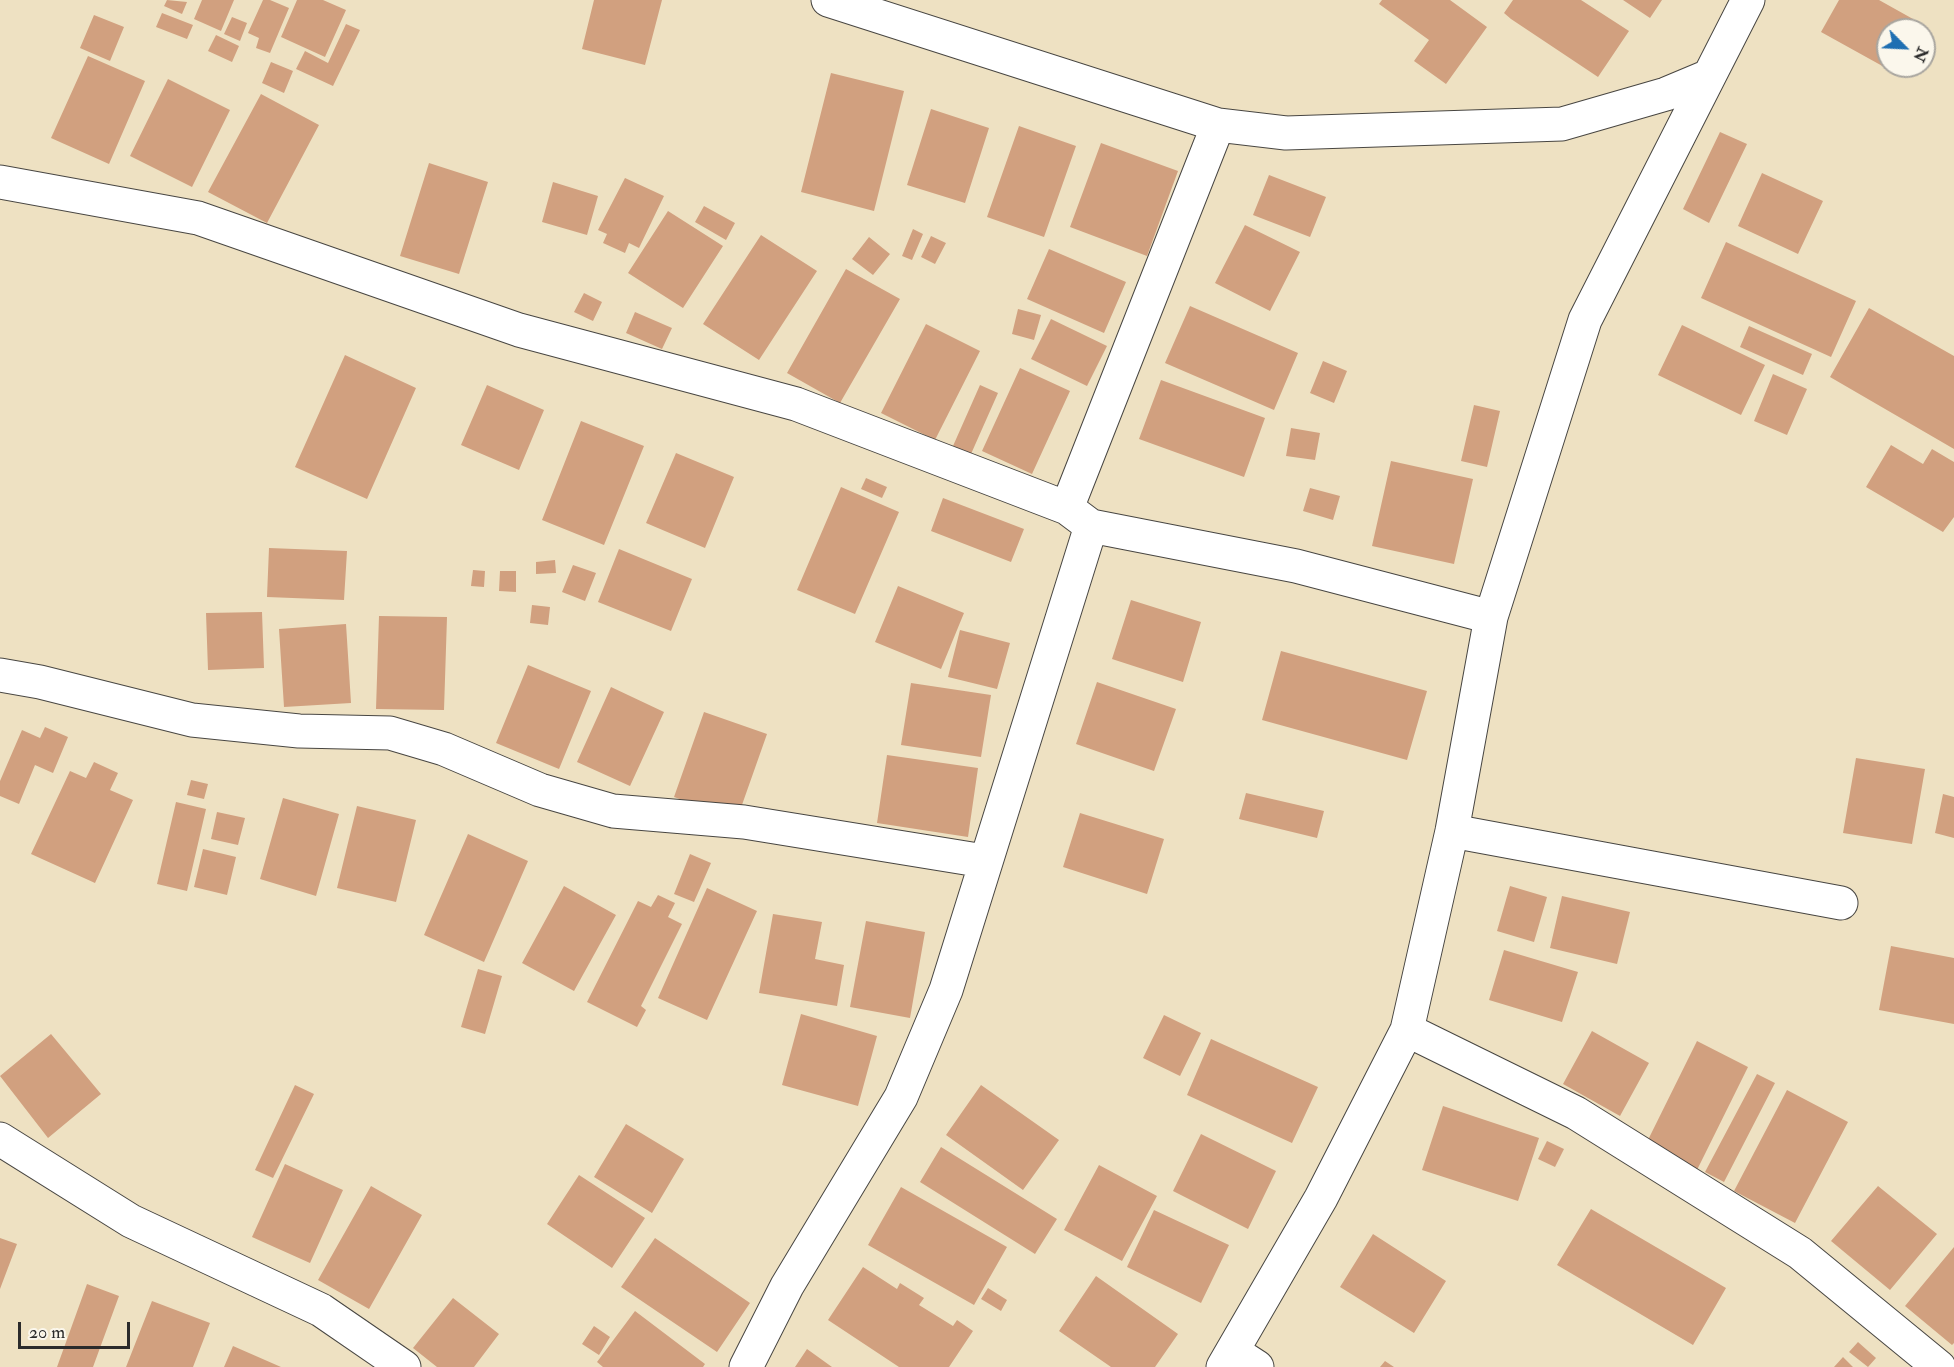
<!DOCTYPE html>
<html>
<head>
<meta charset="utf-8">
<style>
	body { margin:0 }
	#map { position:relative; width:1954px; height:1367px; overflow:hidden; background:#eee1c2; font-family:"IM FELL Double Pica",serif }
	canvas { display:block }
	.north { position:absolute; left:1876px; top:18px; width:60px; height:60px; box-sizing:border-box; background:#fbf7ec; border:2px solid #a8a59f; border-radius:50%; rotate:114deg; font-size:16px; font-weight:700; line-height:24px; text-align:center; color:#2b2b2b }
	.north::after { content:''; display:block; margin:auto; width:21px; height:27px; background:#1f6fb2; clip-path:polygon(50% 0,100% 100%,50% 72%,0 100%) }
	.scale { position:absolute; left:18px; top:1322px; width:112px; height:27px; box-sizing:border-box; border:3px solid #2b2b2b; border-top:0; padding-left:8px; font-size:18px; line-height:21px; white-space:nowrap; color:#2b2b2b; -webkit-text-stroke:4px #fbf7ec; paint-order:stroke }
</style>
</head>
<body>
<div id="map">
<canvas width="1954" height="1367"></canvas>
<div class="north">N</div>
<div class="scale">20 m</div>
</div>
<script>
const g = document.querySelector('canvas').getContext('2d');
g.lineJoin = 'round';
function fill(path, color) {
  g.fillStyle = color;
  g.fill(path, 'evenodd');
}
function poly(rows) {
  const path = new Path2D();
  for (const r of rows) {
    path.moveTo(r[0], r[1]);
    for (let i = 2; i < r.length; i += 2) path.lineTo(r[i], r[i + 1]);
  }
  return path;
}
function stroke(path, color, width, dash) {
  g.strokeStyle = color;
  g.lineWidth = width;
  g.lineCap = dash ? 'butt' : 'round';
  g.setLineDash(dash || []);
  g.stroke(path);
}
fill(poly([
	[167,0,187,2,182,14,164,6],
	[202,0,234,0,221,31,194,19],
	[263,0,270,0,289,8,270,53,256,48,259,38,248,33],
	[297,0,323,0,346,10,325,57,281,37],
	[594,0,662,0,645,65,582,49],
	[1382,0,1450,0,1487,27,1446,84,1414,61,1429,40,1379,4],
	[1513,0,1581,0,1629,31,1598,77,1511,19,1504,13],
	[1623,0,1662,0,1650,18],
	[1839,0,1879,0,1913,19,1907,30,1888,30,1886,68,1821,32],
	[162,13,193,25,187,39,156,27],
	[94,15,124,27,110,61,80,48],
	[232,17,247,23,240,41,224,34],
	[346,24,360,30,333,86,296,69,305,51,328,63],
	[216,35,239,46,232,62,208,51],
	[88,56,145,81,109,164,51,138],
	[271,62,293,71,284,93,262,83],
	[831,73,904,91,874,211,801,192],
	[168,79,230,110,192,187,130,156],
	[261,94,319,125,267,223,208,192],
	[931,109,989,128,965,203,907,185],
	[1019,126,1076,146,1044,237,987,217],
	[1720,132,1747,144,1709,223,1683,209],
	[1101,143,1178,171,1147,256,1070,227],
	[429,163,488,182,459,274,400,256],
	[1762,173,1823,201,1798,254,1738,226],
	[1269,175,1326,197,1310,237,1253,215],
	[625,178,664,196,639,248,629,243,625,253,603,243,607,234,598,230],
	[553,182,598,196,587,235,542,222],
	[704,206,735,223,726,240,695,222],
	[668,211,723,246,683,308,628,273],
	[1245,225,1300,252,1270,311,1215,283],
	[913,229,923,234,912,260,902,256],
	[761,235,817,271,759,360,703,324],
	[931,236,946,243,935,264,921,257],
	[869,237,890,254,873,275,852,259],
	[1726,242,1856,301,1831,357,1701,298],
	[1049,249,1126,282,1104,333,1027,299],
	[846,269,900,299,840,403,787,373],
	[584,293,602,302,593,321,574,312],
	[1190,306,1298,353,1274,410,1165,363],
	[1869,308,1954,356,1954,449,1830,377],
	[1018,309,1041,315,1034,340,1012,334],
	[635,312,672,328,662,349,626,333],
	[1051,319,1107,346,1087,386,1031,359],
	[926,324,980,351,935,440,881,413],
	[1682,325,1765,365,1741,415,1658,375],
	[1749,326,1812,354,1803,375,1740,347],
	[345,355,416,388,367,499,295,467],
	[1323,361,1347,371,1334,403,1310,393],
	[1020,368,1070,391,1032,474,982,451],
	[1773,374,1807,389,1787,435,1754,421],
	[1161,380,1265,418,1244,477,1139,439],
	[487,385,544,410,519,470,461,445],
	[980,385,998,393,971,454,953,446],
	[1474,405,1500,411,1487,467,1461,461],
	[581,421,644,446,604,545,542,520],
	[1291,428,1320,433,1315,460,1286,456],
	[1891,445,1923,464,1932,449,1954,462,1954,517,1943,532,1866,487],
	[676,453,734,477,705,548,646,523],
	[1391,461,1473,479,1454,564,1372,546],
	[866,478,887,487,882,498,861,489],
	[841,487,899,512,855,614,797,590],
	[1310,488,1340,496,1333,520,1303,511],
	[943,498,1024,529,1011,562,931,531],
	[269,548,347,551,344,600,267,597],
	[619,549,692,579,671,631,598,602],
	[555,560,556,573,536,574,536,562],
	[573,565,596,573,585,601,562,592],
	[473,570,485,571,484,587,471,586],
	[500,571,516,571,516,592,499,591],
	[898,586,964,613,941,669,875,642],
	[1131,600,1201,622,1183,682,1112,659],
	[532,605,550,607,548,625,530,623],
	[262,612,264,668,208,670,206,613],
	[379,616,447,617,444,710,376,709],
	[346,624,351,703,284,707,279,629],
	[960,630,1010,643,997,689,948,677],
	[1281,651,1427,691,1407,760,1262,720],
	[528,665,591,691,559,769,496,743],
	[1097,682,1176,709,1154,771,1076,744],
	[911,683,991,695,981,757,901,745],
	[611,687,664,712,630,786,577,762],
	[704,712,767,734,737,819,674,797],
	[45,727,68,737,53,773,35,765,19,804,0,796,0,781,22,730,40,738],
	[887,755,978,768,968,837,877,823],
	[1856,758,1925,769,1912,844,1843,833],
	[94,762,118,773,110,790,133,800,95,883,31,854,70,771,86,778],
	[191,780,208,784,204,799,187,795],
	[1246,793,1324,811,1317,838,1239,819],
	[1943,794,1954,797,1954,838,1935,833],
	[283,798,339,814,316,896,260,879],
	[176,802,206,809,187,891,157,884],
	[357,806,416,820,396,902,337,888],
	[217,812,245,818,238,845,211,839],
	[1080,813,1164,839,1147,894,1063,867],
	[468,834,528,861,484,962,424,935],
	[203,849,236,857,227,895,194,887],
	[690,854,711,863,694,902,674,894],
	[564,886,616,915,574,991,522,963],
	[1510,886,1547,897,1534,942,1497,931],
	[707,888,757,911,707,1020,658,998],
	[658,895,675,903,668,917,682,924,641,1006,646,1010,637,1027,587,1002,638,901,651,907],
	[1562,896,1630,912,1617,964,1550,948],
	[773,914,822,922,815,959,844,965,837,1006,759,993],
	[866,921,925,932,910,1018,850,1007],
	[1891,946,1954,958,1954,1024,1879,1010],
	[1504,950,1578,972,1562,1022,1489,1000],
	[478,969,502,976,485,1034,461,1027],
	[801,1014,877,1036,858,1106,782,1085],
	[1164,1015,1201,1033,1180,1076,1143,1058],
	[1592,1031,1649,1063,1620,1116,1563,1084],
	[51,1034,101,1094,48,1138,0,1076],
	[1211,1039,1318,1087,1292,1143,1187,1095],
	[1697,1041,1748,1067,1696,1172,1645,1146],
	[1757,1074,1775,1083,1724,1182,1705,1172],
	[295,1085,314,1094,273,1178,255,1170],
	[981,1085,1059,1140,1023,1190,946,1135],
	[1787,1090,1848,1122,1795,1223,1734,1191],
	[1443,1106,1539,1138,1518,1201,1422,1170],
	[626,1124,684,1159,652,1213,594,1177],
	[1201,1134,1276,1171,1248,1229,1173,1191],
	[1547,1141,1564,1149,1555,1167,1538,1159],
	[941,1147,1057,1219,1035,1254,920,1182],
	[285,1164,343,1190,310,1263,252,1237],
	[1099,1165,1157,1196,1122,1261,1064,1230],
	[579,1175,645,1218,612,1268,547,1224],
	[371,1186,422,1215,369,1309,318,1280],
	[1878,1186,1937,1234,1890,1290,1831,1241],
	[901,1187,1007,1247,974,1305,868,1245],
	[1591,1209,1726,1288,1693,1345,1557,1265],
	[1154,1210,1229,1245,1201,1303,1127,1267],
	[1373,1234,1446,1281,1414,1333,1340,1287],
	[0,1238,17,1244,0,1289],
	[655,1238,750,1303,717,1352,621,1287],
	[1954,1247,1954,1343,1952,1345,1905,1306],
	[863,1267,897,1289,900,1283,924,1298,919,1305,953,1326,957,1320,973,1331,949,1367,899,1367,828,1320],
	[1096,1276,1178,1334,1155,1367,1111,1367,1059,1331],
	[87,1284,119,1296,93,1367,57,1367],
	[988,1288,1007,1300,1001,1311,981,1299],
	[453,1298,499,1334,474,1367,437,1367,413,1348],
	[152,1301,210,1323,193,1367,126,1367],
	[635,1311,705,1364,703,1367,603,1367,597,1362],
	[594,1326,610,1337,599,1355,582,1344],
	[1858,1342,1876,1358,1868,1367,1849,1352],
	[233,1346,281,1367,224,1367],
	[807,1349,832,1367,795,1367],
	[1843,1357,1853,1367,1834,1367],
	[1385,1361,1394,1367,1380,1367]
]), '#d1a07f');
const minor = poly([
	[828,0,1218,125,1286,133,1562,124,1666,94,1709,76],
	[1218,125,1067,508,1091,526,1296,566,1491,617],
	[0,182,198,218,519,330,796,404,1067,508],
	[0,675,40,682,192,720,299,731,390,733,444,749,540,790,613,811,744,822,984,861],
	[1452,831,1841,903],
	[1407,1030,1576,1113,1800,1253,1939,1367],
	[0,1139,131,1221,321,1310,404,1367],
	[1234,1352,1257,1367],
	[746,1367,787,1286,901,1097,946,990,1091,526],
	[1223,1367,1321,1198,1407,1030,1452,831,1491,617,1585,320,1748,0]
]);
stroke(minor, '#484642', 35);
stroke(minor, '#fff', 33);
</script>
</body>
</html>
